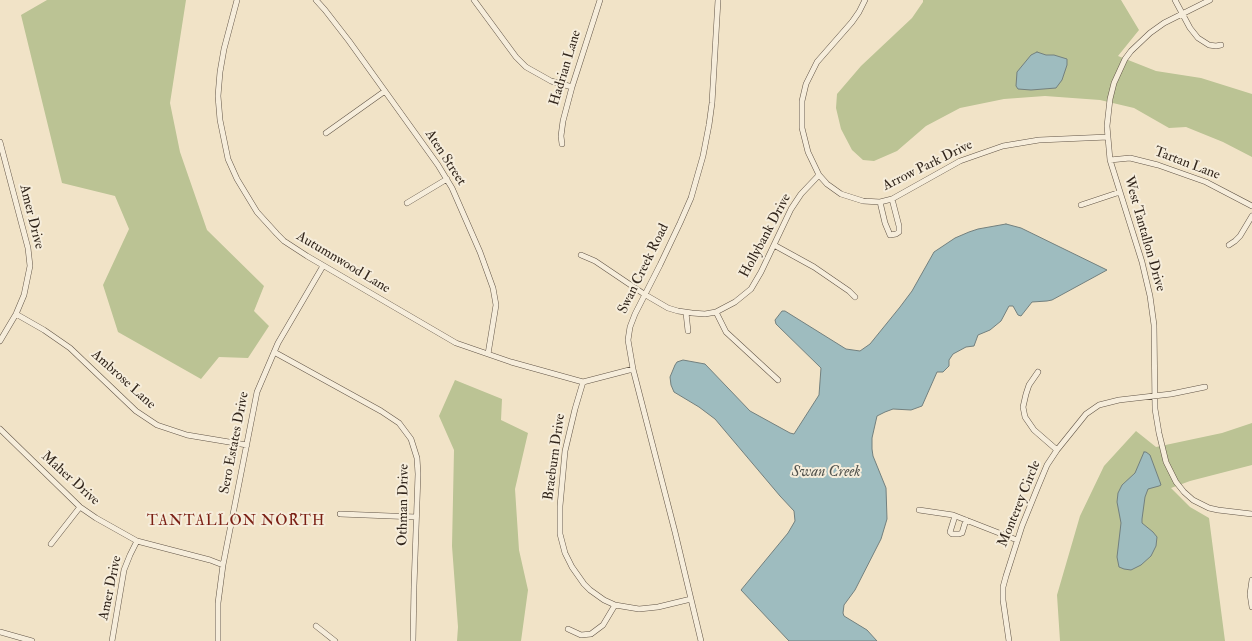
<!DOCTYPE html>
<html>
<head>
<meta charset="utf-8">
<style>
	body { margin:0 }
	canvas { display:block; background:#f1e3c7 }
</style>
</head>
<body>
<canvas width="1252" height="641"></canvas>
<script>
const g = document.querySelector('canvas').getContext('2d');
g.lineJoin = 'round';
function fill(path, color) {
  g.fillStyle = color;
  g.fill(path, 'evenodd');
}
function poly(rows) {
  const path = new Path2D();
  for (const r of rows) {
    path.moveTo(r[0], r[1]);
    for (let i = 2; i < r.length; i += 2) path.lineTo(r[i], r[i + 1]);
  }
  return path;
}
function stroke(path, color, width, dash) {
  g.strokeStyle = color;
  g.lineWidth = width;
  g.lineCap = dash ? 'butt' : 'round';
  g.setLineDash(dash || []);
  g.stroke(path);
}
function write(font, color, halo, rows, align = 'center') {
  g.font = font + ' "IM FELL Double Pica",serif';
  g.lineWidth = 4;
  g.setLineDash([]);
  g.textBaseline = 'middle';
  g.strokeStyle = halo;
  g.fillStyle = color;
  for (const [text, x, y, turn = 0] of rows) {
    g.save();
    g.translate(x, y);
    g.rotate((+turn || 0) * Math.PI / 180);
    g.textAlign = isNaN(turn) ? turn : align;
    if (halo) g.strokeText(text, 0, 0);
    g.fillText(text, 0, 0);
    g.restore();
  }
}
fill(poly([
	[47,0,186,0,170,103,180,152,207,230,264,286,254,311,269,326,248,358,219,357,201,379,118,332,103,285,129,229,115,196,62,183,21,15],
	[923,0,1121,0,1139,30,1118,56,1156,71,1201,78,1252,94,1252,157,1223,142,1186,127,1169,128,1134,108,1100,100,1045,96,1004,99,960,108,926,126,897,151,874,161,863,160,852,150,841,129,836,108,837,94,861,66,912,18,923,2],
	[455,380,502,399,501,420,528,433,515,489,519,550,528,590,521,641,457,641,458,627,452,546,454,450,439,416],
	[1252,423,1252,465,1190,481,1171,488,1190,507,1209,518,1225,641,1060,641,1057,595,1080,516,1104,466,1136,431,1156,447,1222,433]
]), '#bbc394');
const water = poly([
	[1037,52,1046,55,1054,55,1067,59,1067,65,1062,80,1056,88,1031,90,1018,89,1016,86,1017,72,1031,55,1037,52],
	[1006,224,1021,228,1107,270,1052,300,1047,301,1032,302,1021,316,1018,315,1013,306,1009,306,1001,321,990,330,978,335,974,346,966,347,953,354,949,360,949,366,943,372,937,372,922,406,911,410,893,409,885,412,877,416,872,438,872,449,873,456,886,488,887,519,881,539,855,590,844,605,843,613,844,616,867,630,877,641,789,641,741,590,788,533,795,521,794,511,780,496,715,419,699,407,674,392,671,385,670,377,675,365,677,362,683,360,705,364,750,411,790,433,794,434,819,395,821,368,776,324,775,320,782,311,785,311,846,349,860,351,870,344,900,307,912,291,934,252,955,238,969,232,978,229,1006,224],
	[1144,452,1146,452,1150,455,1160,482,1161,485,1159,486,1148,489,1145,497,1142,519,1142,523,1153,532,1157,537,1156,546,1151,556,1141,565,1131,570,1124,569,1119,567,1117,557,1121,523,1117,502,1118,493,1122,485,1135,473,1144,452]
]);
fill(water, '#9ebcbf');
stroke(water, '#73807e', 1);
const minor = poly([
	[237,0,224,49,220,72,218,96,220,120,228,159,237,179,257,212,277,234,284,241,307,256,456,343,511,362,583,382,633,369],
	[316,0,325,10,349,41,438,165,452,188,480,252,493,288,496,305,488,354],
	[474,0,516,57,526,67,551,81,572,87],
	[865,0,859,12,852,22,817,62,806,84,802,101,802,128,808,152,819,175,827,184,841,194,863,201,880,202,892,199,960,161,1003,146,1039,140,1108,137],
	[1175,0,1190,28,1198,38,1209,45,1216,46,1221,45],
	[1210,0,1164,23,1150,33,1131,51,1125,59,1114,83,1110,99,1107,126,1110,160,1142,262,1150,296,1154,325,1155,409,1159,433,1166,462,1176,482,1184,492,1193,500,1209,508,1218,510,1252,514],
	[326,133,385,91],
	[0,142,28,248,30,266,24,295,16,314,0,341],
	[562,144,561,136,563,121,572,87,600,0],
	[1110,160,1130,158,1158,165,1206,182,1252,206],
	[880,202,885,223,890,235,896,234,899,232,899,226,892,199],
	[407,203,447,179],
	[1081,205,1120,192],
	[774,245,814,267,849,291,855,297],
	[1229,245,1235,241,1240,236,1252,216],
	[581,255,595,261,644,294,668,308,678,311,692,313,705,314,716,312,735,302,751,289,761,272,791,209,801,194,819,175],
	[716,312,726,332,778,380],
	[686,313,688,331],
	[16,314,44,330,70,348,136,411,157,425,187,435,247,445],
	[274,352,294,363,381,411,399,423,411,439,417,458,418,474,414,586,413,641],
	[1038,372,1029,385,1026,394,1023,407,1025,417,1034,430,1057,450],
	[583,382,575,409,565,451,560,506,560,534,565,553,572,567,584,584,590,590,604,600,615,605,639,609,658,607,691,599],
	[0,429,80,507,96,518,137,541,210,560,223,565],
	[919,510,953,515,1017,540],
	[340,514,416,517],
	[955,516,950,532,952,534,959,534,962,533,966,520],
	[51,544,80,507],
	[1252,580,1250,594,1252,607],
	[316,626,335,641],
	[568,629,581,635,591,634,603,625,615,605],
	[0,632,32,641],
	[112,641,124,570,130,555,137,541],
	[218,641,218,603,223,565,257,392,278,343,323,266],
	[701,641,675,532,633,369,628,340,630,327,635,314,660,265,680,223,691,198,703,156,709,125,712,103,718,0],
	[1009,641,1003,600,1003,587,1006,576,1022,526,1037,489,1047,465,1057,450,1086,414,1099,405,1119,400,1171,394,1205,387]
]);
stroke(minor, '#625547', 6);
stroke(minor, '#f6eddb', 5);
write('14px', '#32261c', '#f6eddb', [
	["Hadrian Lane",566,68,-73],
	["Aten Street",445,158,57],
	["Tartan Lane",1187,164,21],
	["Arrow Park Drive",928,166,-26],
	["Amer Drive",31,217,76],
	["West Tantallon Drive",1144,234,74],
	["Hollybank Drive",766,236,-62],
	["Autumnwood Lane",343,263,31],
	["Swan Creek Road",644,269,-64],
	["Ambrose Lane",123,380,42],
	["Sero Estates Drive",235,443,-79],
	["Braeburn Drive",555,457,-82],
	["Maher Drive",70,479,42],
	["Monterey Circle",1020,504,-68],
	["Othman Drive",404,505,-89],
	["Amer Drive",111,588,-78]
]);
write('italic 15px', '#52534d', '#f6eddb', [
	["Swan Creek",826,473]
]);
g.letterSpacing = '1px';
write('15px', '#7a1f14', '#f6eddb', [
	["TANTALLON NORTH",236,522]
]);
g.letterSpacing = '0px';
</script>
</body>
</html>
